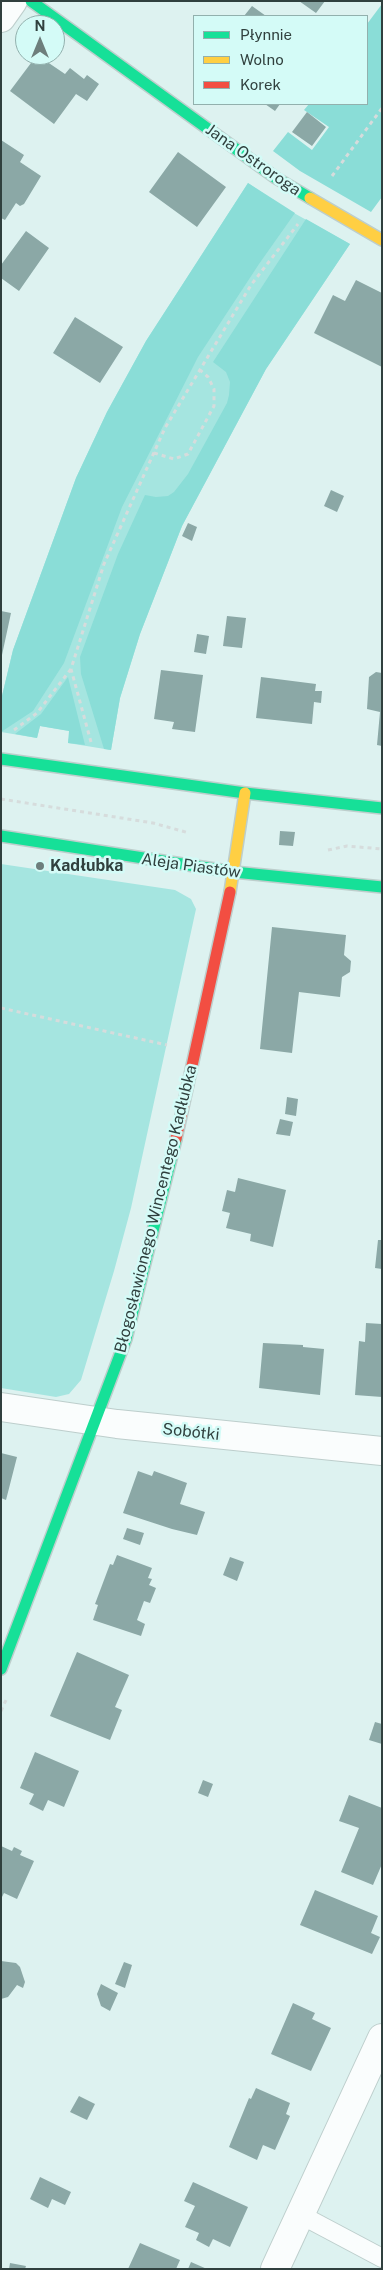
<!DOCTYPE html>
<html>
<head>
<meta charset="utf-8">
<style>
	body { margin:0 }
	#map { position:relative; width:383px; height:2270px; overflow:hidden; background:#ddf2f0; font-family:"Public Sans",sans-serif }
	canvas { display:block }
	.frame { position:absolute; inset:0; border:2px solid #30403e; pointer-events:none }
	.legend { position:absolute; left:193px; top:15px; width:175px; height:90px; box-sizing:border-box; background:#d4fbf7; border:1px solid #92b0ad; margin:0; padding:6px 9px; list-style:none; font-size:15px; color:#30403e }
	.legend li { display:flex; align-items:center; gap:10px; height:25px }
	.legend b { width:25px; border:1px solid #92b0ad }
	.north { position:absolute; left:15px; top:15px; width:50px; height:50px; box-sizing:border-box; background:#d4fbf7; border:1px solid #92b0ad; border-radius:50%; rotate:0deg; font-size:14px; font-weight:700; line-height:20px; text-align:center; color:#30403e }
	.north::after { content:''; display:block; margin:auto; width:18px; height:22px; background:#6d7e7c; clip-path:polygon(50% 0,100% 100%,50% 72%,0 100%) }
</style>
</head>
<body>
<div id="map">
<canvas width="383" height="2270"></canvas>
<div class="frame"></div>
<ul class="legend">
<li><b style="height:6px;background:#16e098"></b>Płynnie</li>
<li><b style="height:6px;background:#ffcf43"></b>Wolno</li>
<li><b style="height:6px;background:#f24e42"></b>Korek</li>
</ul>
<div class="north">N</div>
</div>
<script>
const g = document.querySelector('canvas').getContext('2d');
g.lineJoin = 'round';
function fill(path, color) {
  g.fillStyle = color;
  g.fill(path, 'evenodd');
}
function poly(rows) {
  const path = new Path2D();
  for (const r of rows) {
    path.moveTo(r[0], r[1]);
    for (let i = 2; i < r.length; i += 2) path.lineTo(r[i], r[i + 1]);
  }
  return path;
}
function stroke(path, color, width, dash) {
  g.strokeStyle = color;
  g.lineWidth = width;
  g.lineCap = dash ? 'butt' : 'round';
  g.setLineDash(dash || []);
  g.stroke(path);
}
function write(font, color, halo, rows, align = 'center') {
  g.font = font + ' "Public Sans",sans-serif';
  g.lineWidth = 5;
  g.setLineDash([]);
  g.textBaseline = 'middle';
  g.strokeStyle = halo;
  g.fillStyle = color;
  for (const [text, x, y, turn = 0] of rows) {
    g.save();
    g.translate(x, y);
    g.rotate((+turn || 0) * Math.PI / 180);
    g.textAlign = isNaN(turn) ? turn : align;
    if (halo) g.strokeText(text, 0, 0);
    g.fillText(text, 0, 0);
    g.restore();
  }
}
fill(poly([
	[248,183,283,207,350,244,266,369,182,526,140,634,120,698,111,750,68,743,70,731,40,726,37,738,1,732,1,700,13,650,76,478,107,412,146,341],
	[1,864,175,890,191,899,196,909,131,1208,114,1271,81,1380,69,1394,56,1397,1,1388]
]), '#a5e5e0');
fill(poly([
	[382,4,382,197,371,212,300,171,273,151,288,132,312,150,329,127,304,110,309,104,367,104,367,24],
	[248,183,295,213,259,264,198,357,122,507,64,663,33,711,1,732,1,700,13,650,76,478,107,412,146,341],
	[306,219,350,244,266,369,182,526,140,634,120,698,111,750,104,749,81,674,80,657,118,554,145,495,156,497,168,496,174,492,188,474,227,403,229,395,230,382,226,372,213,362],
	[68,677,85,745,68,743,69,731,40,726,37,738,15,734,41,714]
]), '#8addd7');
fill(poly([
	[299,1,325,1,316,13],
	[252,6,266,16,244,16],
	[37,55,65,74,70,68,84,79,87,75,99,84,87,101,76,94,54,124,10,91],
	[265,104,280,104,275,111],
	[307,112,326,127,312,146,292,132],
	[1,140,24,155,20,162,41,176,24,204,20,206,16,203,5,220,1,218],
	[178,152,226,187,197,227,149,192],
	[26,231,49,248,19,291,1,278,1,265],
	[356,280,382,293,382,367,314,333,333,295,345,301],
	[75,317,123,347,100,383,53,353],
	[331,490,344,496,337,512,324,506],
	[188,523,197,527,192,541,182,536],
	[1,611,11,613,2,655,1,655],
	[227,616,246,618,242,648,223,646],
	[197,634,209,636,206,654,194,652],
	[161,670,203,675,195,732,172,729,174,722,154,719],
	[376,672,382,673,382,746,377,745,380,712,367,709,369,677],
	[261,677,316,684,315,691,322,691,321,703,314,702,312,724,256,718],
	[280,831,295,832,293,846,279,845],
	[272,927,346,935,344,955,351,961,350,972,342,977,340,997,299,992,292,1053,260,1049],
	[287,1097,298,1099,296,1116,285,1114],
	[280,1119,293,1122,290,1136,276,1134],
	[238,1178,286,1190,273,1247,250,1241,251,1234,226,1228,230,1213,222,1211,227,1190,235,1192],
	[378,1240,382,1240,382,1269,375,1268],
	[366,1323,382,1324,382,1397,355,1395,359,1341,365,1342],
	[263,1343,303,1345,303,1347,324,1349,320,1395,259,1388],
	[1,1453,17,1457,6,1500,1,1498],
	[138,1471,152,1476,154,1471,187,1483,180,1504,205,1512,197,1535,172,1529,123,1513],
	[127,1528,144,1533,140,1545,123,1539],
	[117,1555,152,1568,148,1578,152,1579,149,1585,156,1588,150,1603,144,1601,137,1620,145,1624,141,1636,93,1620,98,1605,95,1604,110,1564,113,1565],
	[230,1557,244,1562,237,1581,223,1575],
	[77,1652,129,1675,115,1707,122,1710,110,1740,50,1716],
	[375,1722,382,1724,382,1744,369,1740],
	[35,1752,79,1771,64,1807,48,1800,43,1811,29,1804,34,1794,20,1788],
	[203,1780,213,1784,208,1797,198,1793],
	[349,1795,382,1808,382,1864,373,1885,341,1872,359,1828,339,1821],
	[1,1846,12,1851,14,1847,22,1851,20,1855,34,1861,17,1899,4,1893,1,1899],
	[315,1890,378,1916,371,1933,380,1937,372,1954,300,1925],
	[1,1961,16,1963,20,1967,25,1982,23,1988,17,1985,8,1997,1,1999],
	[124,1962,132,1965,125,1988,115,1984],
	[101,1984,118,1993,110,2011,101,2006,97,1994],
	[293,2003,315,2013,312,2019,331,2028,311,2071,271,2054],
	[256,2088,290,2103,286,2114,290,2116,275,2150,263,2145,257,2160,229,2147,249,2098,251,2099],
	[79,2096,95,2104,87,2120,70,2112],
	[40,2177,71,2192,65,2205,52,2199,48,2208,30,2199],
	[193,2182,248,2207,230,2247,213,2239,209,2247,196,2240,199,2233,185,2227,195,2206,184,2201],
	[140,2243,180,2260,176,2269,128,2269],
	[191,2262,207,2269,188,2269],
	[10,2263,26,2266,25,2269,9,2269]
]), '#8ba8a6');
const lane = poly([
	[301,2215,382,2258]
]);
const street = poly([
	[1,18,13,1],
	[1,1407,117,1424,382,1451],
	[275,2269,382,2038]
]);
const fast = poly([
	[31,1,276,178,310,198],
	[1,759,245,793,382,808],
	[1,836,234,872,382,887],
	[1,1669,126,1339,176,1139]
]);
const slow = poly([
	[310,198,382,240],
	[230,892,245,793]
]);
const jam = poly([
	[176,1139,230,892]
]);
stroke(lane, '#bdcecc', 20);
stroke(street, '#bdcecc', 30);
stroke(fast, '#bdcecc', 14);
stroke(slow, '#bdcecc', 14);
stroke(jam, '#bdcecc', 14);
stroke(poly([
	[332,176,382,108],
	[154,453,174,459,188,454,214,406,214,389,208,377,200,370],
	[14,730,37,713,71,669],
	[91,742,71,669,104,564,165,428,251,285,298,224],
	[1,799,153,823,189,833],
	[328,850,347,846,382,849],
	[1,1008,167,1045],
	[1,1711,7,1698]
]), '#d6dcdc', 3, [4, 4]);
stroke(lane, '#fafdfd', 18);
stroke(street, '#fafdfd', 28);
stroke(fast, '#16e098', 11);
stroke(slow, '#ffcf43', 11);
stroke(jam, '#f24e42', 11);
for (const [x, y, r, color] of [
	[40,866,5,"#6d7e7c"]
]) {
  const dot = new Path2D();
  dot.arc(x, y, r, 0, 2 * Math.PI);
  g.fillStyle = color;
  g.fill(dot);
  stroke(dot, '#d4fbf7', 2);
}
write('16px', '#30403e', '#d4fbf7', [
	["Jana Ostroroga",253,160,35],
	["Aleja Piastów",191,866,8],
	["Błogosławionego Wincentego Kadłubka",156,1209,-76],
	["Sobótki",191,1432,6]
]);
write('bold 16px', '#30403e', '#d4fbf7', [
	["Kadłubka",50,866]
], 'left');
</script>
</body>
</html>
